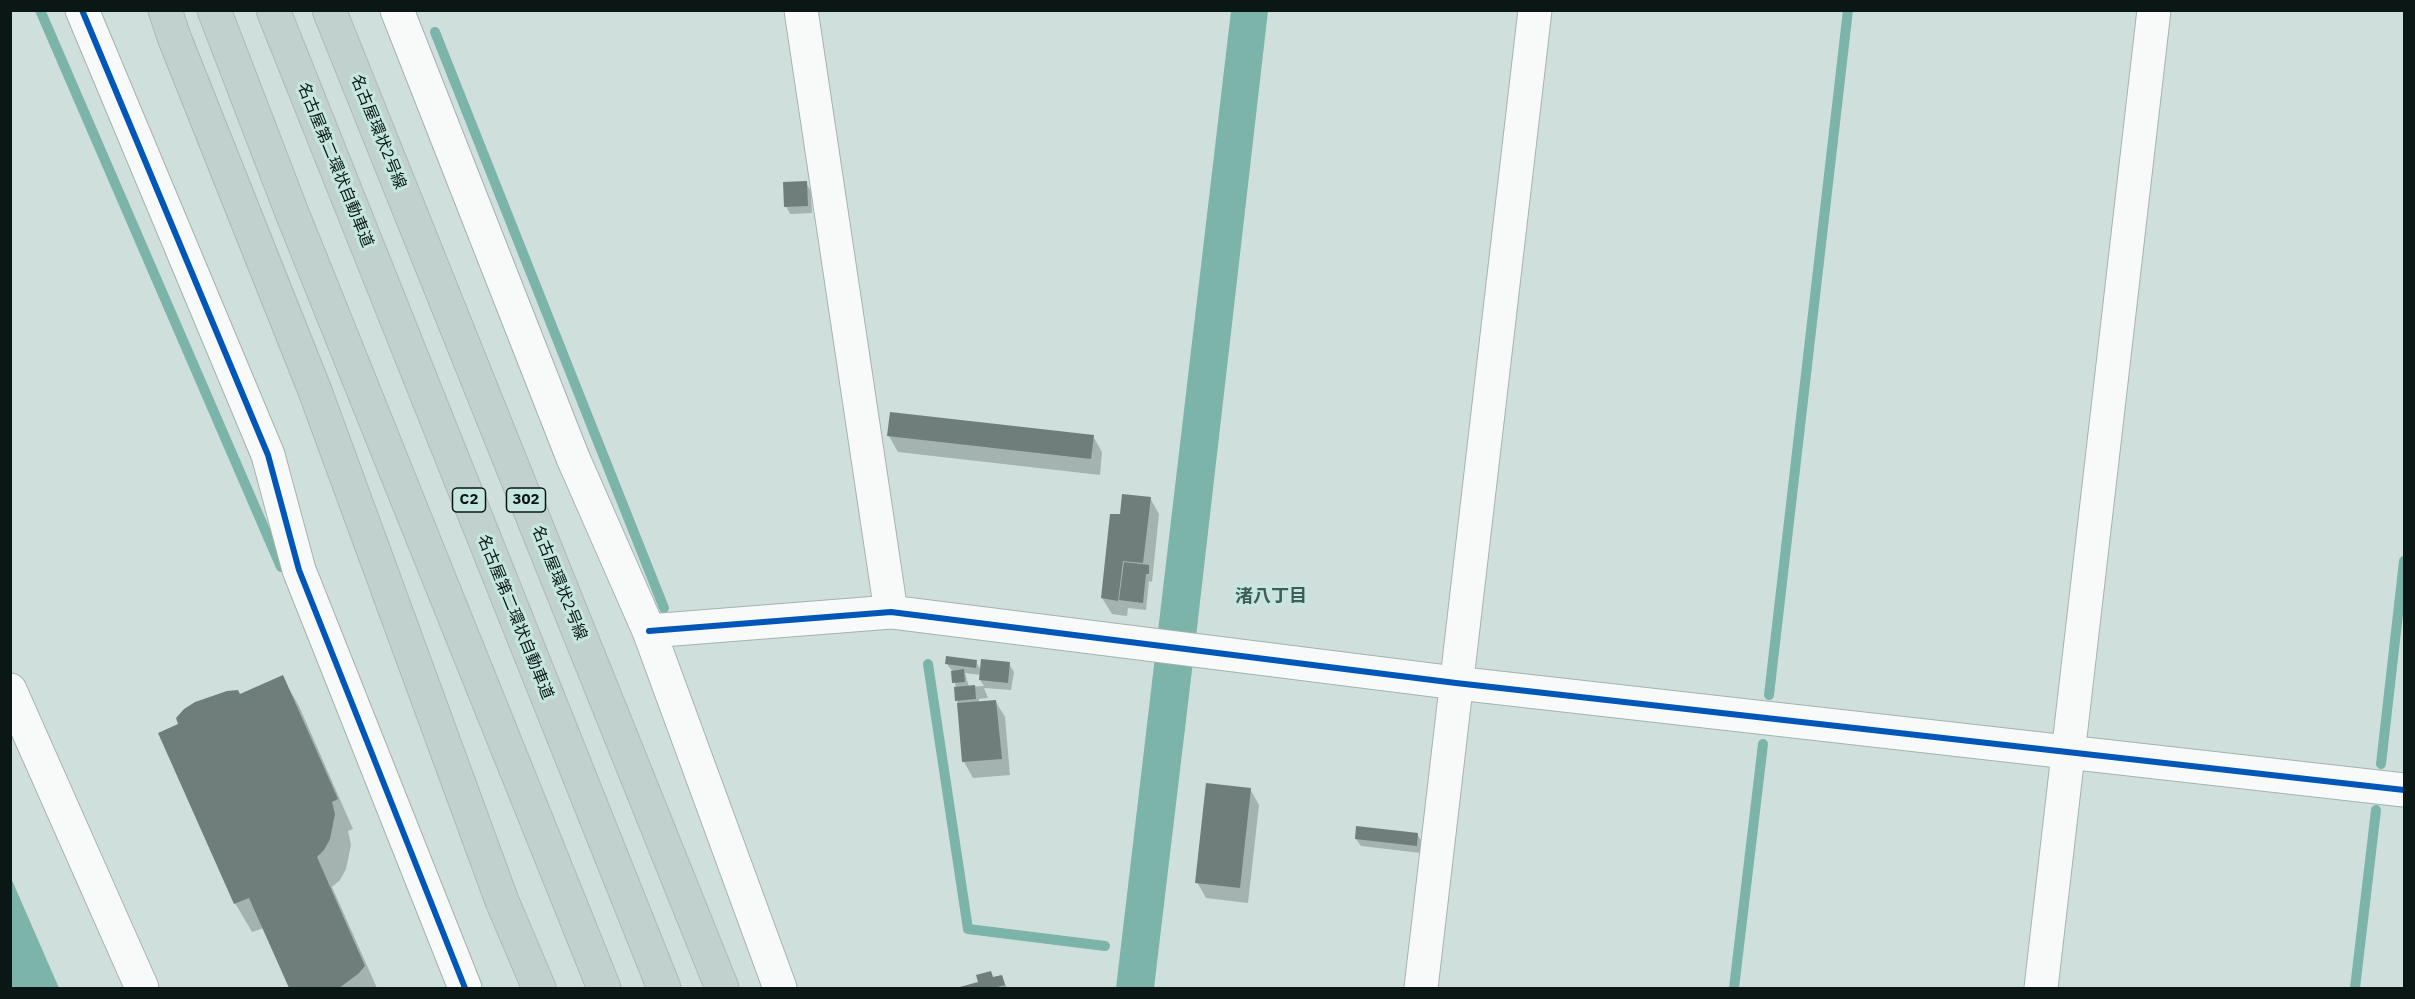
<!DOCTYPE html>
<html>
<head>
<meta charset="utf-8">
<style>
	body { margin:0 }
	#map { position:relative; width:2415px; height:999px; overflow:hidden; background:#cedfdc; font-family:"IBM Plex Sans",sans-serif }
	canvas { display:block }
	.frame { position:absolute; inset:0; border:12px solid #0b1714; pointer-events:none }
</style>
</head>
<body>
<div id="map">
<canvas width="2415" height="999"></canvas>
<div class="frame"></div>
</div>
<script>
const g = document.querySelector('canvas').getContext('2d');
g.lineJoin = 'round';
function fill(path, color) {
  g.fillStyle = color;
  g.fill(path, 'evenodd');
}
function poly(rows) {
  const path = new Path2D();
  for (const r of rows) {
    path.moveTo(r[0], r[1]);
    for (let i = 2; i < r.length; i += 2) path.lineTo(r[i], r[i + 1]);
  }
  return path;
}
function stroke(path, color, width, dash) {
  g.strokeStyle = color;
  g.lineWidth = width;
  g.lineCap = dash ? 'butt' : 'round';
  g.setLineDash(dash || []);
  g.stroke(path);
}
function write(font, color, halo, rows, align = 'center') {
  g.font = font + ' "IBM Plex Sans","Noto Sans JP",sans-serif';
  g.lineWidth = 6;
  g.setLineDash([]);
  g.textBaseline = 'middle';
  g.strokeStyle = halo;
  g.fillStyle = color;
  for (const [text, x, y, turn = 0] of rows) {
    g.save();
    g.translate(x, y);
    g.rotate((+turn || 0) * Math.PI / 180);
    g.textAlign = isNaN(turn) ? turn : align;
    if (halo) g.strokeText(text, 0, 0);
    g.fillText(text, 0, 0);
    g.restore();
  }
}
fill(poly([
	[1231,11,1268,11,1197,628,1154,988,1116,988],
	[10,878,11,878,59,988,11,988]
]), '#7db4aa');
fill(poly([
	[806,183,811,191,812,213,790,214,786,206],
	[889,436,1093,436,1102,452,1100,475,898,452],
	[1150,498,1159,514,1152,582,1149,581,1146,610,1128,608,1127,616,1112,614,1102,598,1122,516],
	[976,662,981,670,1009,664,1014,672,1011,690,984,688,988,698,979,699,979,703,996,702,1005,717,1010,775,973,778,964,762,956,688,953,672,947,664],
	[965,673,981,675,980,680,984,686,969,687],
	[282,677,299,706,353,829,348,831,351,845,346,869,340,880,332,887,377,988,291,988,264,928,252,932,235,903,240,696],
	[1250,789,1259,805,1248,903,1206,898,1197,882],
	[1417,834,1422,842,1421,853,1361,846,1356,839],
	[1002,976,1007,988,959,988,980,983]
]), '#0003');
stroke(poly([
	[40,10,281,567],
	[435,32,664,608],
	[928,664,968,929,1105,946],
	[1769,695,1848,10],
	[2381,764,2404,561],
	[1734,988,1763,744],
	[2355,988,2376,810]
]), '#7db4aa', 10);
fill(poly([
	[807,181,808,206,784,207,783,182],
	[890,412,1094,435,1091,459,887,436],
	[1122,494,1151,497,1143,563,1123,561,1118,601,1101,598,1110,514,1120,514],
	[1124,562,1149,565,1149,574,1146,574,1143,603,1119,600],
	[946,656,977,660,976,668,945,664],
	[981,659,1010,662,1008,683,979,680],
	[964,669,965,682,952,683,951,671],
	[283,675,338,799,332,802,335,814,330,839,324,850,317,857,365,966,358,974,339,988,289,988,249,898,234,904,158,733,178,724,176,718,184,709,195,702,227,691,238,690,240,694],
	[975,685,976,699,955,701,954,687],
	[996,700,1002,759,962,762,957,703],
	[1206,783,1251,788,1240,888,1195,883],
	[1356,826,1418,833,1417,846,1355,839],
	[991,971,993,977,1002,975,1005,985,993,988,956,988,978,982,976,975]
]), '#707e7b');
const minor = poly([
	[82,10,268,455,299,570,465,988],
	[397,10,573,458,649,631,780,988],
	[801,10,891,612],
	[649,631,891,612,1456,683,2404,790],
	[10,690,142,988],
	[1421,988,1535,10],
	[2041,988,2154,10]
]);
const highway = poly([
	[165,10,174,37,315,391,502,901,539,988],
	[214,10,292,213,604,988],
	[273,10,664,988],
	[329,10,722,988]
]);
stroke(minor, '#a5b2b0', 35);
stroke(highway, '#afb8b6', 35);
stroke(minor, '#f8fafa', 33);
stroke(highway, '#c0d1ce', 33);
stroke(poly([
	[82,10,268,455,299,570,465,988],
	[649,631,891,612,1456,683,2404,790]
]), '#0057b8', 6);
for (const [x, y, w] of [
	[469,500,33],
	[526,500,39]
]) {
  const box = new Path2D();
  box.roundRect(x - w / 2, y - 12, w, 24, 4.5);
  g.fillStyle = '#c6e7e0';
  g.fill(box);
  stroke(box, '#0b1714', 1.5);
}
write('bold 15px', '#0b1714', null, [
	["C2",469,500],
	["302",526,500]
]);
write('16px', '#0b1714', '#c6e7e0', [
	["名古屋環状2号線",378,132,68],
	["名古屋第二環状自動車道",335,165,68],
	["名古屋環状2号線",559,583,68],
	["名古屋第二環状自動車道",515,617,68]
]);
write('bold 18px', '#3f5c57', '#c6e7e0', [
	["渚八丁目",1271,597]
]);
</script>
</body>
</html>
